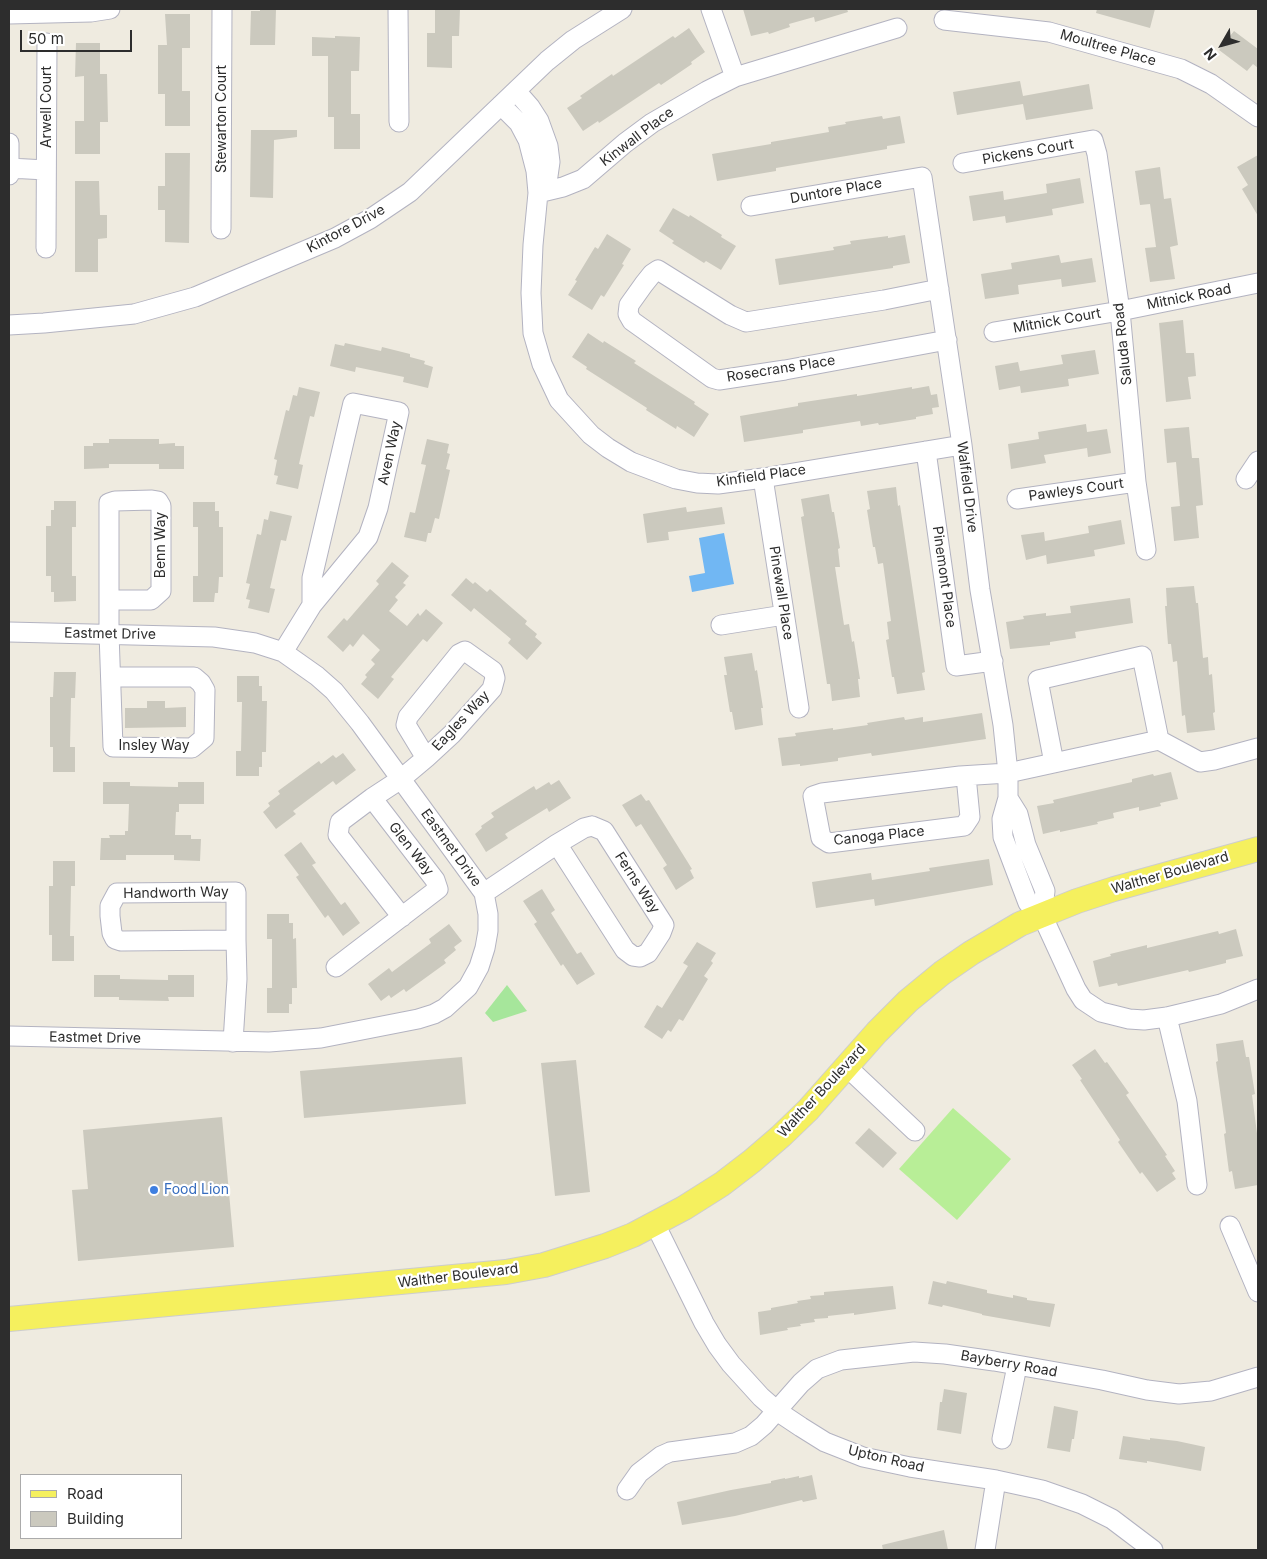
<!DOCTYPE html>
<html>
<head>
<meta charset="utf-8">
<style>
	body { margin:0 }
	#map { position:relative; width:1267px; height:1559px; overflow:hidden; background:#efebe0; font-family:Inter,sans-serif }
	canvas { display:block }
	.frame { position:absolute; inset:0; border:10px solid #2d2d2d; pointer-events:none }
	.legend { position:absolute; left:20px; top:1474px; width:162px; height:65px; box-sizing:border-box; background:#fff; border:1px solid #ababab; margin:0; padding:6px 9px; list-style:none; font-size:15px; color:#2d2d2d }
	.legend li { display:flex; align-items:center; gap:10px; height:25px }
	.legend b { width:25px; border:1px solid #ababab }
	.north { position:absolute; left:1197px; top:20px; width:50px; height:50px; -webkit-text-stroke:4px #fff; paint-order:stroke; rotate:232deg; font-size:14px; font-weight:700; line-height:20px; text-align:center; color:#2d2d2d }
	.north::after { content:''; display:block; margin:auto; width:18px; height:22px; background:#2d2d2d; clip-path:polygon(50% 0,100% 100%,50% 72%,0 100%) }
	.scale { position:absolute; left:20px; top:30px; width:112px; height:22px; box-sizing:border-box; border:2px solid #2d2d2d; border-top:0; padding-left:6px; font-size:15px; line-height:18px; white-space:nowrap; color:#2d2d2d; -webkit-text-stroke:4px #fff; paint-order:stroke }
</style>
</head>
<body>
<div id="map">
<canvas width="1267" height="1559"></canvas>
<div class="frame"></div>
<ul class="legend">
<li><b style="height:6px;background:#f5f05e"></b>Road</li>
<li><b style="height:14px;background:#cbc9be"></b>Building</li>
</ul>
<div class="north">N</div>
<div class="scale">50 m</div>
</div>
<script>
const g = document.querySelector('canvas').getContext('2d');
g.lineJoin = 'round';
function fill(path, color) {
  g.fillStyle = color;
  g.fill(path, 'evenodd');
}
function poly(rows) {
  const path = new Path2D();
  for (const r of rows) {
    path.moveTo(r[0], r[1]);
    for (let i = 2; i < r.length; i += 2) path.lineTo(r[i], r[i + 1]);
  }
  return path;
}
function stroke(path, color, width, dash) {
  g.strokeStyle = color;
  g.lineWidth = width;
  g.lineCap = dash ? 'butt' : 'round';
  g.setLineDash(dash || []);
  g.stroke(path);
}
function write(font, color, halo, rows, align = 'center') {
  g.font = font + ' Inter,sans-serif';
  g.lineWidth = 4.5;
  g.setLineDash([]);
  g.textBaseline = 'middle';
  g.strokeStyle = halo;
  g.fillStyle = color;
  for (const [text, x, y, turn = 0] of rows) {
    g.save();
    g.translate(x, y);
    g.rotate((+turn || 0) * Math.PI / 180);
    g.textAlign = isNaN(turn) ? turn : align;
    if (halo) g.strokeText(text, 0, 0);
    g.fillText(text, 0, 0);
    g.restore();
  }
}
fill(poly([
	[507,985,527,1011,493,1022,485,1013]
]), '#a6e69b');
fill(poly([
	[953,1108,1011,1159,957,1220,899,1169]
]), '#b8ee97');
fill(poly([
	[724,533,734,584,692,592,689,576,705,573,699,538]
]), '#71b7f3');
fill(poly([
	[260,9,276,9,275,45,250,45,251,11,260,11],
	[435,9,460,9,459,36,452,36,452,68,427,67,427,33,435,33],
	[743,9,847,9,848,12,815,22,814,17,789,24,790,27,769,34,768,32,751,36],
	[1097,9,1155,9,1150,28,1096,13],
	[165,14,190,14,190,48,182,48,182,91,190,91,190,126,165,126,165,94,158,94,158,45,167,45],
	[689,28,705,52,691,62,692,64,661,85,659,83,599,123,598,121,583,131,567,108,582,98,580,96,612,74,613,76,673,36,675,38],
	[1234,31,1258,49,1258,68,1253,64,1247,71,1219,50],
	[335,36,360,37,359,71,351,71,351,114,360,114,360,149,334,149,334,117,328,117,328,56,312,56,312,37,335,38],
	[76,43,100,43,100,74,107,74,108,122,100,122,100,154,75,154,75,121,84,121,84,76,75,77],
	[1020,81,1023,96,1089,84,1093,109,1026,120,1023,104,957,115,953,92],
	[882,116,883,119,900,116,905,143,887,146,887,149,776,168,776,171,717,181,712,154,771,144,771,142,829,132,828,127,846,124,845,122],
	[251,130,297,130,297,137,274,140,273,198,250,197],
	[165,153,190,153,189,243,165,242,165,210,158,210,158,186,165,186],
	[1258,155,1258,216,1242,189,1248,185,1237,167],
	[1160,167,1164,199,1171,198,1178,245,1170,247,1175,279,1150,282,1145,248,1156,247,1150,204,1140,205,1135,171],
	[1080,178,1084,203,1052,209,1053,215,1006,223,1005,216,973,221,969,196,1003,191,1004,200,1047,193,1046,184],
	[75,181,99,181,100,215,107,215,107,238,98,239,98,272,75,272],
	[673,208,689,217,690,215,722,235,721,237,736,246,721,270,706,261,704,263,672,243,674,241,659,231],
	[607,234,631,249,622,264,624,265,604,297,601,295,592,310,568,295,577,281,575,280,595,247,598,249],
	[905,235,910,263,893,266,893,268,779,285,775,259,834,250,833,247,851,244,850,241,888,236,888,238],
	[1059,255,1061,263,1092,258,1096,282,1062,287,1061,279,1018,285,1019,294,985,299,981,274,1012,269,1011,263],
	[1183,320,1186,353,1194,353,1196,376,1188,377,1191,399,1166,402,1159,323],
	[588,333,603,343,604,341,636,361,634,363,695,402,694,404,709,414,694,437,677,426,676,429,646,410,647,408,586,369,587,367,572,357],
	[345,343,381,351,382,347,410,354,410,357,425,361,424,364,433,367,428,388,403,382,404,377,356,367,355,372,330,366,335,344,344,346],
	[1095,350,1099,374,1068,379,1069,386,1021,393,1020,386,999,390,995,366,1018,362,1020,371,1063,364,1061,355],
	[929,386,931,395,937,394,939,407,932,408,933,414,916,417,916,419,879,425,878,423,861,426,860,421,803,430,803,433,744,442,740,416,798,406,798,403,857,394,857,396,912,387,912,389],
	[299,387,320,392,314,417,310,416,299,464,303,465,298,489,276,484,278,476,274,475,277,460,274,459,286,410,289,411,293,395,297,396],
	[1086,424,1087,432,1107,429,1111,453,1088,457,1087,448,1044,455,1046,463,1011,469,1008,444,1039,439,1038,432],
	[1189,427,1192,458,1199,458,1203,505,1196,506,1199,538,1174,541,1171,507,1180,506,1176,462,1167,463,1164,429],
	[109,439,159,439,159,444,175,443,175,446,184,446,184,469,159,469,159,464,109,464,109,468,84,469,84,446,93,446,93,443,109,443],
	[427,439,449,444,447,453,450,454,446,469,450,470,439,519,435,518,431,533,428,533,426,542,404,537,410,512,415,513,426,465,421,464],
	[896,487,898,506,900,505,925,672,922,673,925,690,897,694,894,677,892,677,886,640,889,639,887,622,891,621,883,563,878,564,875,547,873,547,867,510,870,509,867,491],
	[829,494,832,512,834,512,840,548,838,549,840,567,835,567,844,625,849,624,852,642,854,641,860,679,858,679,860,697,832,701,830,684,827,684,801,517,804,516,801,499],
	[54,501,76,501,76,527,72,527,72,576,76,576,76,601,54,602,54,592,51,592,51,576,46,576,46,526,51,526,51,510,54,510],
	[193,502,215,502,215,511,219,511,219,527,223,527,223,577,219,577,218,593,215,593,214,602,193,602,193,576,198,576,198,527,193,527],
	[686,507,687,512,722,507,725,524,668,532,669,540,647,543,643,514],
	[270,511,292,516,286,541,281,540,270,588,275,589,269,613,248,608,250,600,246,599,250,584,246,583,257,534,261,535,264,519,268,520],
	[1121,520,1125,544,1094,550,1095,556,1047,564,1046,555,1026,560,1021,535,1044,532,1045,541,1089,533,1088,526],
	[392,562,409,576,403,583,406,585,395,597,398,600,389,611,407,626,418,613,420,616,426,609,443,623,427,642,423,639,391,677,394,679,378,699,361,684,367,677,365,675,375,664,371,660,380,650,363,634,353,647,350,644,343,652,327,637,344,618,347,621,379,584,376,581],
	[466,578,473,584,475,582,487,592,490,589,527,621,525,624,537,634,535,637,542,643,527,660,508,643,511,639,474,608,471,612,451,595],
	[1194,586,1196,603,1198,603,1203,658,1208,657,1209,675,1212,674,1215,712,1213,713,1215,730,1187,733,1185,715,1182,716,1177,661,1173,662,1171,644,1168,644,1165,606,1167,606,1166,588],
	[1130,598,1133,623,1075,632,1076,638,1050,642,1050,645,1010,649,1006,622,1024,619,1023,616,1046,613,1046,616,1071,613,1070,606],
	[752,653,755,671,757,670,763,708,761,708,763,725,735,730,732,712,730,712,724,675,727,675,724,657],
	[54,672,76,672,75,698,71,698,70,747,75,747,75,772,53,772,53,747,50,747,50,697,53,697],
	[237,676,259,676,259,686,262,686,262,701,267,701,266,752,262,752,262,767,259,767,259,776,236,776,236,751,241,751,242,702,237,702],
	[147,701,165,701,165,708,186,707,186,727,125,728,125,708,147,708],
	[982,713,986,739,872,756,871,753,838,758,838,761,800,766,800,764,782,766,778,738,796,736,795,733,833,728,833,730,868,725,867,723,904,717,905,720,923,717,923,722],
	[343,753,356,770,336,785,333,781,293,811,296,814,276,829,263,812,270,806,268,803,280,794,278,791,319,761,321,764,333,755,336,758],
	[1171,772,1178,799,1160,803,1161,806,1139,811,1139,807,1113,813,1114,818,1097,822,1098,824,1060,832,1060,830,1043,834,1037,806,1054,803,1053,800,1132,782,1132,779,1153,774,1154,776],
	[559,780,571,798,549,812,547,808,505,834,508,838,486,852,475,834,482,828,481,826,494,817,491,813,534,786,536,790,549,782,551,785],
	[103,782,130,782,130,786,178,787,178,782,204,782,204,804,179,804,179,812,176,812,175,835,191,835,191,839,201,839,200,861,174,860,174,855,126,855,126,860,100,860,101,838,110,838,109,835,125,835,125,831,128,831,129,804,103,804],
	[641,794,646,801,649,800,692,869,690,870,694,878,676,890,663,868,667,865,641,824,636,827,622,805],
	[301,842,316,863,312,865,341,905,345,902,360,923,343,936,328,915,325,918,296,877,299,875,284,855],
	[989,859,993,885,875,906,874,899,816,908,812,882,871,873,872,880,930,871,929,868],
	[53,861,75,861,75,886,71,886,70,936,74,936,74,961,52,961,52,935,49,935,49,886,53,886],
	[542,889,555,910,551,913,577,954,581,952,595,974,577,985,563,964,561,966,534,924,537,922,523,901],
	[267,914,289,914,289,923,293,923,293,939,296,938,297,988,292,988,292,1004,289,1004,289,1013,267,1013,267,988,272,988,272,939,267,939],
	[449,924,462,941,454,947,456,950,444,960,446,963,406,992,404,989,391,998,389,995,381,1001,368,984,389,968,392,972,431,943,429,939],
	[1236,929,1243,956,1226,960,1226,963,1189,972,1188,970,1118,986,1117,983,1099,987,1093,961,1111,956,1110,954,1147,945,1147,948,1218,931,1219,934],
	[697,942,716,953,711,961,713,963,704,976,708,979,683,1021,679,1019,671,1032,668,1030,662,1039,644,1027,657,1005,662,1008,688,966,683,963],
	[94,975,120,975,120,979,168,980,168,975,194,975,194,997,168,997,169,1001,119,1000,119,997,94,997],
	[1243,1040,1246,1057,1249,1057,1255,1094,1252,1095,1258,1141,1258,1185,1235,1189,1232,1171,1229,1172,1224,1134,1226,1133,1216,1062,1218,1061,1216,1044],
	[1095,1049,1105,1063,1107,1062,1129,1093,1126,1095,1167,1155,1165,1156,1175,1171,1172,1173,1176,1179,1157,1192,1142,1172,1140,1174,1118,1142,1120,1140,1080,1080,1082,1079,1072,1065],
	[462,1057,466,1104,304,1118,300,1071],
	[576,1060,590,1192,555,1196,541,1063],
	[222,1117,234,1247,78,1261,72,1190,88,1189,83,1130],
	[869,1128,897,1153,883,1168,855,1143],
	[933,1281,946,1284,947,1281,987,1290,987,1293,1013,1298,1013,1295,1027,1298,1027,1300,1055,1304,1050,1327,982,1315,982,1314,943,1305,942,1307,928,1304],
	[893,1286,896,1309,854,1315,854,1313,828,1316,828,1318,814,1319,815,1322,800,1324,801,1326,787,1328,788,1330,760,1335,758,1312,771,1310,771,1308,798,1303,797,1301,811,1299,810,1296,824,1295,824,1292],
	[944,1389,967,1393,961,1434,937,1430,940,1402,942,1402],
	[1054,1406,1078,1411,1074,1439,1072,1439,1070,1452,1047,1448],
	[1123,1436,1150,1440,1150,1438,1177,1441,1205,1447,1201,1471,1147,1461,1147,1463,1119,1459],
	[812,1475,817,1499,803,1502,802,1500,735,1516,682,1525,677,1502,731,1490,771,1483,771,1481,785,1478,785,1479,799,1476,799,1478],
	[944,1530,948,1550,883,1550,882,1545]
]), '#cbc9be');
const minor = poly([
	[398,9,399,122],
	[711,9,735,77],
	[9,14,91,12,110,9],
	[944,20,1049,32,1181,69,1211,84,1258,117],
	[516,91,530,107,539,121,548,146,550,162,548,176,539,192],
	[501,105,519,123,528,140,536,171,538,193,533,245,531,293,533,333,542,364,559,400,591,435,608,448,631,462,676,479,697,483,718,484,763,478,962,445],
	[9,143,9,175],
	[963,163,1093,140,1097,154,1120,311,1136,482,1146,550],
	[9,168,46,170],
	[538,193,563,187,583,179,625,143,652,123,707,91,735,77,897,28],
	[751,206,922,177,962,445,980,590,1003,725,1008,773,1008,798,1002,819,1003,837,1028,903,1042,915,1076,989,1083,1000,1101,1012,1129,1019,1144,1020,1167,1017,1221,1004,1258,989],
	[221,229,222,9],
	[46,248,47,43],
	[939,289,884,300,746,322,730,315,658,270,652,274,644,284,629,305,628,314,632,321,712,378,719,380,785,370,947,340],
	[9,325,44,323,134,314,195,297,335,238,370,219,410,192,547,61,573,40,622,9],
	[994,332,1120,311,1258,283],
	[926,451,956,666,993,661],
	[763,478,799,708],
	[1246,479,1258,461],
	[1017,499,1136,482],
	[110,600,151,600,161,591,161,506,158,501,152,500,115,501,109,503,109,633,113,747,192,748,204,738,205,690,201,683,194,677,112,677],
	[721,625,784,615],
	[9,632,214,637,255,643,283,652,317,676,334,691,360,723,484,893,488,914,488,931,485,948,479,967,468,987,445,1008,434,1014,418,1019,321,1038,269,1042,9,1036],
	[283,652,312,605,312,578,353,403,399,412,378,508,368,537,312,605],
	[1054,763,1038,680,1142,656,1159,740],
	[966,776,970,817,964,826,829,843,821,838,813,796,822,793,960,776,1008,773,1159,740,1200,762,1214,760,1258,748],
	[1008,798,1018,814,1026,845,1045,891,1042,915],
	[592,826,604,831,664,925,661,933,648,953,640,957,633,956,625,950,557,844,584,828,592,826],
	[484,893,557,844],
	[402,917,338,835,340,822,372,798,401,779,426,758,452,734,492,689,495,678,493,671,465,651,459,654,408,717,406,725,426,758],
	[336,967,438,889,435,880,372,798],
	[1167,1017,1187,1101,1197,1185],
	[233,1042,237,979,236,940,236,892,117,893,110,906,110,916,112,933,115,939,121,941,236,940],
	[846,1066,915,1131],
	[655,1224,704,1323,717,1345,731,1364,761,1397,777,1411,801,1427,825,1442,863,1457,910,1467,996,1480,1042,1490,1082,1504,1112,1519,1153,1550],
	[1230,1226,1258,1292],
	[1002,1439,1017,1366],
	[627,1490,639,1473,661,1456,670,1452,735,1443,751,1436,764,1425,801,1383,817,1369,841,1360,914,1352,945,1354,994,1361,1102,1380,1147,1390,1179,1394,1211,1391,1258,1377],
	[985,1550,996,1480]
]);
const major = poly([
	[9,1319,506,1272,544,1265,605,1246,633,1235,684,1208,722,1184,752,1161,781,1136,808,1110,877,1032,908,1001,942,973,971,953,1020,924,1077,901,1114,889,1258,849]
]);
stroke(minor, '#b3b3c1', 21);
stroke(major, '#cdcdcd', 26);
stroke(minor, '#fff', 19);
stroke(major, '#f5f05e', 24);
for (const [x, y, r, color] of [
	[154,1190,5,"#3f7fe0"]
]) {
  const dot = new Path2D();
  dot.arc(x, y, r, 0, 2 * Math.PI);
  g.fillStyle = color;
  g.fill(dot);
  stroke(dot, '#fff', 2);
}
write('14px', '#2d2d2d', '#fff', [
	["Moultree Place",1108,48,16],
	["Arwell Court",47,107,-90],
	["Stewarton Court",222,119,-90],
	["Kinwall Place",637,137,-37],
	["Pickens Court",1028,152,-10],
	["Duntore Place",836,191,-10],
	["Kintore Drive",346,229,-28],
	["Mitnick Road",1189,297,-11],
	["Mitnick Court",1057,321,-10],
	["Saluda Road",1123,344,-96],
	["Rosecrans Place",781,369,-9],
	["Aven Way",390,453,-78],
	["Kinfield Place",761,476,-8],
	["Walfield Drive",967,487,83],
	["Pawleys Court",1076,490,-8],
	["Benn Way",161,545,-90],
	["Pinemont Place",944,577,82],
	["Pinewall Place",781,593,81],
	["Eastmet Drive",110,634,1],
	["Eagles Way",461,721,-47],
	["Insley Way",154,746],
	["Canoga Place",879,836,-6],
	["Eastmet Drive",451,848,54],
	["Glen Way",411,849,52],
	["Walther Boulevard",1170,873,-16],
	["Ferns Way",637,883,57],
	["Handworth Way",176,893,-1],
	["Eastmet Drive",95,1038,1],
	["Walther Boulevard",822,1091,-47],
	["Walther Boulevard",458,1276,-7],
	["Bayberry Road",1009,1364,10],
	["Upton Road",886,1459,13]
]);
write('14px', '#366cbe', '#fff', [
	["Food Lion",164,1190]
], 'left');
</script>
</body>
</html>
